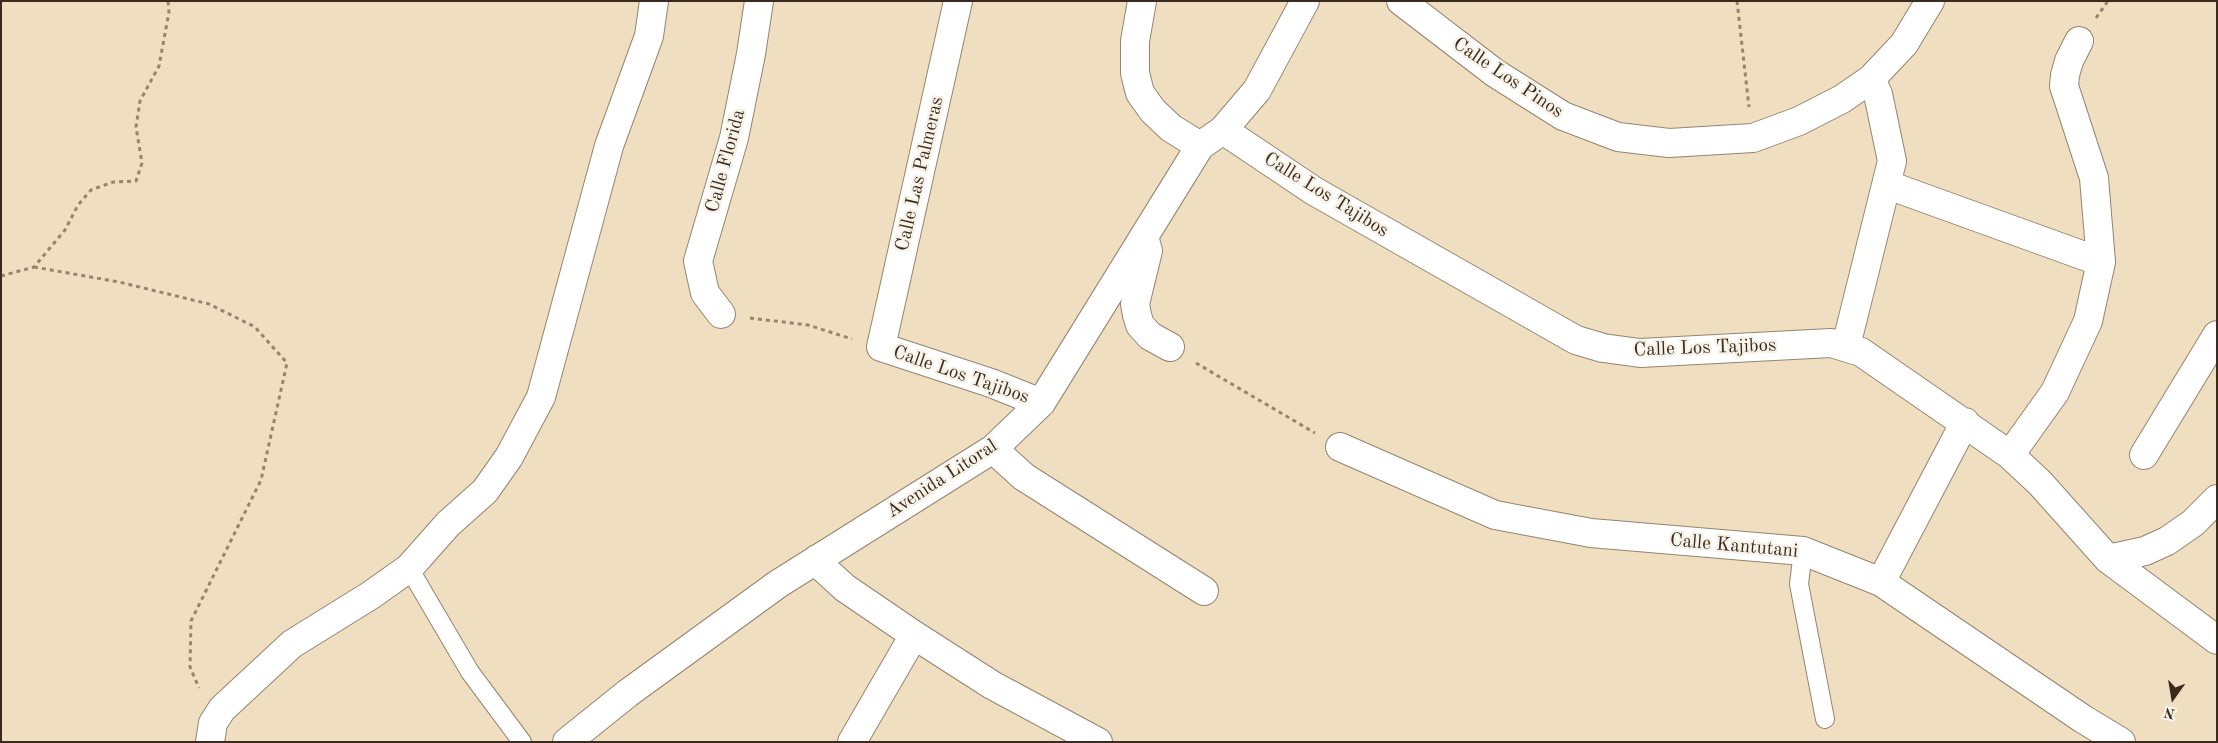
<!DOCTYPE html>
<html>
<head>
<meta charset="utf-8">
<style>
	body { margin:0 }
	#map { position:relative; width:2218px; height:743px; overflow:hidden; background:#efdfc0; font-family:"Old Standard TT",serif }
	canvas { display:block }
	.frame { position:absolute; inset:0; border:2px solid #3b2a1e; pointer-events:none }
	.north { position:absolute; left:2148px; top:673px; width:50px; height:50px; -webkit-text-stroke:4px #f7f3e8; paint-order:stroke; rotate:193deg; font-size:14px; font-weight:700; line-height:20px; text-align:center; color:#3b2a1e }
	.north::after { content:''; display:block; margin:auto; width:18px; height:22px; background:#3b2a1e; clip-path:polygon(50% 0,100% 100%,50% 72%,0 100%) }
</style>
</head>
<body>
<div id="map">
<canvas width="2218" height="743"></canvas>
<div class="frame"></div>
<div class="north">N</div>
</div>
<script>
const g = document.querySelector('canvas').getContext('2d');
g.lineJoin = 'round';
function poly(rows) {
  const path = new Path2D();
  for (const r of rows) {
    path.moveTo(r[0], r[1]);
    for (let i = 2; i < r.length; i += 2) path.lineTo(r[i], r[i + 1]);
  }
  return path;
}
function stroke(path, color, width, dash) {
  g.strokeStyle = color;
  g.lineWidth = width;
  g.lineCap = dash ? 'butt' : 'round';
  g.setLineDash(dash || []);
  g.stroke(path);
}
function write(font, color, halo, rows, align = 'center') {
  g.font = font + ' "Old Standard TT",serif';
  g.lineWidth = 5;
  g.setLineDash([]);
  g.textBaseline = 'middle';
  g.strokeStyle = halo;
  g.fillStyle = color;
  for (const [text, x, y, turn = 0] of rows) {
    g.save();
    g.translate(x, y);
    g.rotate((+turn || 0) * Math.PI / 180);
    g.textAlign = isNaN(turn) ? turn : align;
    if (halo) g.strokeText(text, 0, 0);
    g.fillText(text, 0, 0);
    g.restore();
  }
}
const service = poly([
	[1803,551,1799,584,1825,719],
	[409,568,470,672,522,742]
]);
const minor = poly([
	[958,1,881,347,991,383,1041,403],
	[1142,1,1135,41,1135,73,1140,93,1153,111,1171,128,1200,146],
	[1401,1,1495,73,1563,116,1618,137,1669,143,1753,138,1799,121,1842,99,1871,79,1904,44,1930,1],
	[1223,130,1314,191,1576,340,1603,348,1640,353,1831,343,1861,352,2010,455,2040,483,2108,559,2217,640],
	[1888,185,2101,262],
	[1145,240,1148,251,1135,304,1137,315,1140,325,1150,336,1170,347],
	[721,314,705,293,698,261,734,138,751,54,759,1],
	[1846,346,1892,161,1878,94,1871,79],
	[1340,447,1495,515,1591,533,1803,551,1881,582,2083,719,2121,742],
	[993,449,1024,477,1204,591],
	[2010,455,2055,392,2088,321,2101,262,2094,178,2064,86,2065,75,2069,61,2079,41],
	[2144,455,2217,335],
	[817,559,822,567,845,588,914,635,992,685,1098,742],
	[2108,559,2145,551,2167,541,2193,523,2217,499],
	[1881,582,1965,422],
	[210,742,213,723,222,709,292,644,371,595,409,568,448,524,485,491,509,457,541,397,609,146,649,36,654,1],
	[567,742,628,693,778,584,993,449,1041,403,1200,146,1223,130,1257,90,1305,1],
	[852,742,914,635]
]);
stroke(service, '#95846f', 20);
stroke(minor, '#95846f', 30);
stroke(poly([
	[1737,1,1749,107],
	[2096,18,2108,1],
	[34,267,119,282,209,304,255,327,287,363,261,480,191,621,190,667,199,688],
	[1,276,34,267,65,230,78,205,91,190,113,182,136,181,142,163,136,127,140,101,159,66,169,12,168,1],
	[750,318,808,325,852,339],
	[1196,363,1315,433]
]), '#95846f', 3, [4, 4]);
stroke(service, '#fff', 18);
stroke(minor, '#fff', 28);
write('19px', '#3b2a1e', '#f7f3e8', [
	["Calle Los Pinos",1508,78,34],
	["Calle Florida",726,161,-75],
	["Calle Las Palmeras",920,174,-77],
	["Calle Los Tajibos",1326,195,32],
	["Calle Los Tajibos",1705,348,-2],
	["Calle Los Tajibos",961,375,19],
	["Avenida Litoral",942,479,-33],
	["Calle Kantutani",1734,546,5]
]);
</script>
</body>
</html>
